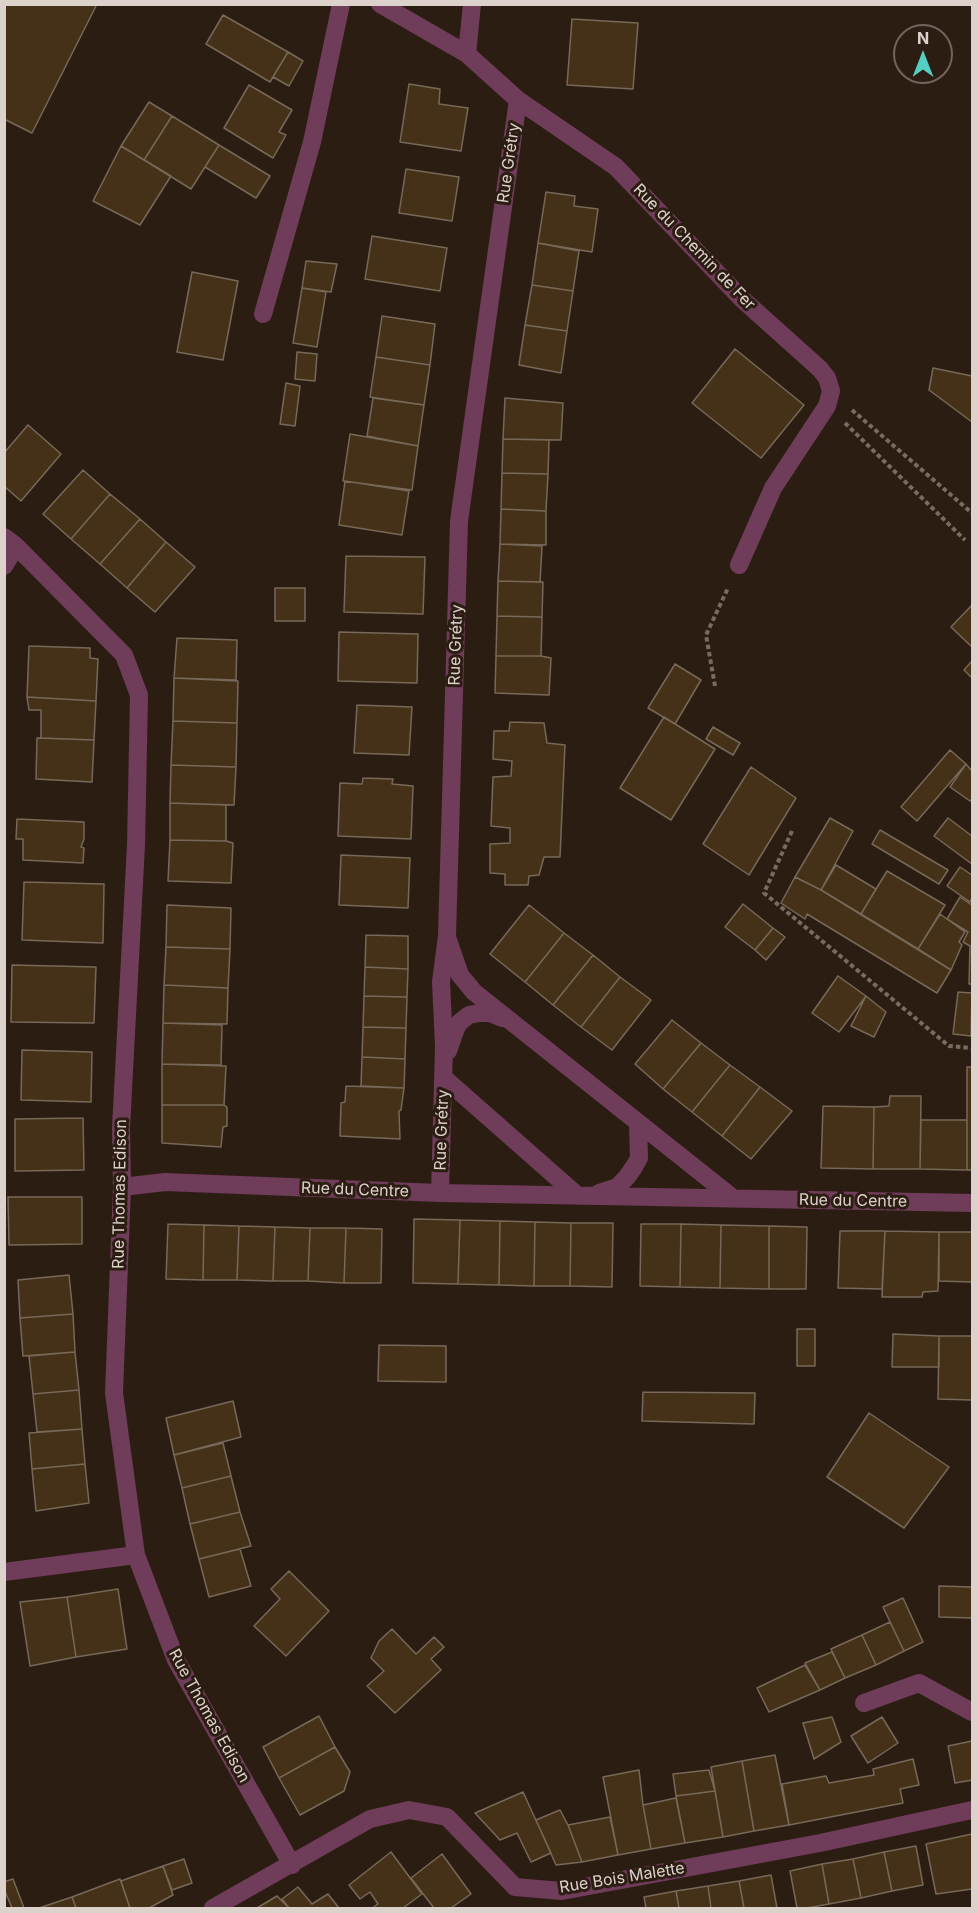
<!DOCTYPE html>
<html>
<head>
<meta charset="utf-8">
<style>
	body { margin:0 }
	#map { position:relative; width:977px; height:1913px; overflow:hidden; background:#2c1d13; font-family:Inter,sans-serif }
	canvas { display:block }
	.frame { position:absolute; inset:0; border:6px solid #dcd2cb; pointer-events:none }
	.north { position:absolute; left:893px; top:24px; width:60px; height:60px; box-sizing:border-box; background:#2c1d13; border:2px solid #72655d; border-radius:50%; rotate:0deg; font-size:16px; font-weight:700; line-height:24px; text-align:center; color:#dcd2cb }
	.north::after { content:''; display:block; margin:auto; width:21px; height:27px; background:#57cec2; clip-path:polygon(50% 0,100% 100%,50% 72%,0 100%) }
</style>
</head>
<body>
<div id="map">
<canvas width="977" height="1913"></canvas>
<div class="frame"></div>
<div class="north">N</div>
</div>
<script>
const g = document.querySelector('canvas').getContext('2d');
g.lineJoin = 'round';
function fill(path, color) {
  g.fillStyle = color;
  g.fill(path, 'evenodd');
}
function poly(rows) {
  const path = new Path2D();
  for (const r of rows) {
    path.moveTo(r[0], r[1]);
    for (let i = 2; i < r.length; i += 2) path.lineTo(r[i], r[i + 1]);
  }
  return path;
}
function stroke(path, color, width, dash) {
  g.strokeStyle = color;
  g.lineWidth = width;
  g.lineCap = dash ? 'butt' : 'round';
  g.setLineDash(dash || []);
  g.stroke(path);
}
function write(font, color, halo, rows, align = 'center') {
  g.font = font + ' Inter,sans-serif';
  g.lineWidth = 6;
  g.setLineDash([]);
  g.textBaseline = 'middle';
  g.strokeStyle = halo;
  g.fillStyle = color;
  for (const [text, x, y, turn = 0] of rows) {
    g.save();
    g.translate(x, y);
    g.rotate((+turn || 0) * Math.PI / 180);
    g.textAlign = isNaN(turn) ? turn : align;
    if (halo) g.strokeText(text, 0, 0);
    g.fillText(text, 0, 0);
    g.restore();
  }
}
const building = poly([
	[4,4,97,4,32,133,4,119,4,4],
	[223,15,288,52,270,82,206,44,223,15],
	[572,19,638,23,633,89,567,85,572,19],
	[288,52,303,61,289,86,273,77,288,52],
	[409,84,440,89,439,104,468,108,461,151,400,142,409,84],
	[249,85,292,110,279,132,286,135,273,158,224,128,249,85],
	[149,102,172,116,144,160,121,146,149,102],
	[172,116,219,145,191,189,144,160,172,116],
	[219,145,270,176,256,198,205,167,219,145],
	[121,146,171,176,140,225,93,201,121,146],
	[406,169,459,177,452,221,399,213,406,169],
	[546,192,575,196,574,206,598,209,592,252,538,243,546,192],
	[372,236,447,248,440,291,365,279,372,236],
	[538,243,579,251,573,291,532,285,538,243],
	[306,261,337,264,331,292,302,288,306,261],
	[192,272,238,281,223,360,177,352,192,272],
	[532,285,573,291,567,331,525,325,532,285],
	[302,288,326,292,317,347,293,343,302,288],
	[382,316,435,324,430,365,376,357,382,316],
	[525,325,567,331,561,373,519,365,525,325],
	[735,349,804,405,761,458,692,403,735,349],
	[297,352,317,354,315,381,295,379,297,352],
	[376,357,430,365,424,405,370,397,376,357],
	[933,368,972,376,972,422,929,390,933,368],
	[286,383,300,386,295,426,280,424,286,383],
	[373,398,424,405,418,446,367,436,373,398],
	[505,398,563,403,561,440,503,439,505,398],
	[28,425,61,454,21,501,4,486,4,453,28,425],
	[350,434,418,446,412,490,343,481,350,434],
	[503,439,549,440,548,474,502,473,503,439],
	[83,470,110,494,71,539,43,514,83,470],
	[502,473,548,474,546,511,501,509,502,473],
	[345,481,409,491,402,535,339,525,345,481],
	[110,494,140,519,100,564,71,539,110,494],
	[501,509,546,511,546,545,500,544,501,509],
	[140,519,166,542,127,588,100,564,140,519],
	[166,542,195,567,155,612,127,588,166,542],
	[500,544,542,546,540,582,498,581,500,544],
	[346,556,425,557,423,614,344,612,346,556],
	[498,581,543,582,542,617,497,616,498,581],
	[275,588,305,588,305,621,275,621,275,588],
	[972,605,972,647,951,627,972,605],
	[497,616,542,617,541,656,496,656,497,616],
	[339,632,418,634,417,683,338,681,339,632],
	[177,638,237,640,236,680,174,678,177,638],
	[29,646,90,648,90,658,98,659,96,701,27,697,29,646],
	[496,656,541,656,551,658,549,695,495,693,496,656],
	[972,661,972,678,964,670,972,661],
	[675,664,701,680,675,724,648,708,675,664],
	[174,678,238,681,237,723,173,721,174,678],
	[27,697,96,701,94,740,41,738,41,710,29,710,27,697],
	[357,705,412,707,409,755,354,753,357,705],
	[664,717,715,749,671,820,620,788,664,717],
	[173,721,237,723,236,767,171,765,173,721],
	[510,722,544,723,547,743,565,745,560,857,544,857,539,875,529,876,528,885,505,885,505,874,490,873,490,844,510,843,510,828,491,826,493,777,511,776,512,761,493,759,494,731,509,731,510,722],
	[713,727,740,743,733,755,706,739,713,727],
	[37,738,94,740,92,782,36,779,37,738],
	[950,750,966,764,917,821,901,807,950,750],
	[966,764,972,771,972,799,970,801,950,787,966,764],
	[171,765,236,767,234,805,170,803,171,765],
	[751,767,796,798,749,875,703,844,751,767],
	[363,778,393,779,392,784,413,786,411,839,338,836,340,783,362,784,363,778],
	[170,803,226,805,226,841,170,840,170,803],
	[830,818,853,831,821,890,795,877,830,818],
	[948,818,972,836,972,864,934,836,948,818],
	[17,819,84,822,84,839,81,847,84,848,83,863,23,860,23,839,16,839,17,819],
	[880,830,948,870,939,884,872,844,880,830],
	[170,840,226,841,233,843,231,883,168,881,170,840],
	[341,855,410,858,408,908,339,905,341,855],
	[836,865,876,889,861,914,821,890,836,865],
	[960,867,972,875,972,898,970,902,947,886,960,867],
	[887,871,945,905,918,949,861,914,887,871],
	[795,877,821,890,951,970,937,993,807,914,805,919,781,903,795,877],
	[24,882,104,884,103,943,22,940,24,882],
	[960,897,972,905,972,984,969,984,970,946,963,942,968,932,947,919,960,897],
	[743,904,773,928,755,950,725,927,743,904],
	[167,905,231,908,230,949,166,947,167,905],
	[529,905,564,933,525,982,490,954,529,905],
	[940,914,965,932,959,942,962,945,951,970,918,949,940,914],
	[773,928,785,937,766,960,755,950,773,928],
	[564,933,593,955,553,1005,525,982,564,933],
	[366,935,408,936,408,969,365,967,366,935],
	[166,947,230,949,228,988,164,985,166,947],
	[593,955,620,977,581,1027,553,1005,593,955],
	[12,965,96,967,94,1023,11,1022,12,965],
	[365,967,408,969,407,997,364,996,365,967],
	[838,976,866,996,839,1032,812,1013,838,976],
	[620,977,651,1000,612,1050,581,1027,620,977],
	[164,985,228,988,227,1024,163,1023,164,985],
	[958,992,972,993,971,1036,953,1034,958,992],
	[364,996,407,997,406,1028,363,1027,364,996],
	[866,996,886,1012,874,1037,851,1026,866,996],
	[672,1020,701,1043,663,1089,635,1064,672,1020],
	[163,1023,222,1025,221,1065,162,1064,163,1023],
	[363,1027,406,1028,405,1059,362,1057,363,1027],
	[701,1043,730,1065,692,1112,663,1089,701,1043],
	[22,1050,92,1052,91,1102,21,1100,22,1050],
	[362,1057,405,1059,404,1088,361,1086,362,1057],
	[162,1064,226,1066,224,1105,162,1105,162,1064],
	[730,1065,760,1087,722,1136,692,1112,730,1065],
	[967,1067,972,1067,972,1170,967,1170,967,1067],
	[346,1086,404,1088,401,1110,399,1111,400,1139,340,1136,341,1103,345,1102,346,1086],
	[760,1087,792,1111,751,1159,722,1136,760,1087],
	[890,1096,921,1096,920,1169,873,1169,874,1107,889,1106,890,1096],
	[162,1105,224,1105,227,1107,227,1126,223,1127,221,1147,162,1143,162,1105],
	[823,1106,874,1107,873,1169,821,1168,823,1106],
	[83,1118,84,1170,15,1171,15,1119,83,1118],
	[921,1120,967,1120,967,1170,920,1169,921,1120],
	[8,1197,82,1197,82,1244,9,1245,8,1197],
	[414,1219,460,1220,458,1284,413,1283,414,1219],
	[460,1220,500,1221,499,1285,458,1284,460,1220],
	[500,1221,535,1222,534,1286,499,1285,500,1221],
	[535,1222,571,1223,570,1286,534,1286,535,1222],
	[571,1223,613,1223,612,1287,570,1286,571,1223],
	[168,1224,204,1225,203,1280,166,1279,168,1224],
	[641,1224,681,1224,680,1287,640,1286,641,1224],
	[681,1224,721,1225,720,1288,680,1287,681,1224],
	[204,1225,239,1226,237,1280,203,1280,204,1225],
	[721,1225,769,1226,769,1289,720,1288,721,1225],
	[239,1226,275,1227,273,1281,237,1280,239,1226],
	[769,1226,807,1227,806,1289,769,1289,769,1226],
	[275,1227,310,1228,308,1281,273,1281,275,1227],
	[310,1228,346,1228,344,1283,308,1281,310,1228],
	[346,1228,382,1229,381,1283,344,1283,346,1228],
	[840,1231,885,1231,882,1289,838,1288,840,1231],
	[885,1231,939,1232,938,1291,923,1292,922,1297,882,1297,885,1231],
	[939,1232,972,1232,972,1282,939,1281,939,1232],
	[69,1275,73,1314,20,1318,18,1280,69,1275],
	[73,1314,75,1352,23,1356,20,1318,73,1314],
	[797,1329,815,1329,815,1366,797,1366,797,1329],
	[893,1334,939,1336,939,1367,892,1367,893,1334],
	[939,1336,972,1336,972,1400,938,1399,939,1336],
	[379,1345,446,1346,446,1382,378,1381,379,1345],
	[75,1352,79,1390,33,1394,29,1356,75,1352],
	[79,1390,82,1429,37,1432,33,1394,79,1390],
	[643,1392,755,1393,754,1424,642,1421,643,1392],
	[233,1401,241,1437,174,1455,166,1418,233,1401],
	[869,1413,949,1467,904,1528,827,1477,869,1413],
	[82,1429,85,1464,32,1469,29,1433,82,1429],
	[223,1443,231,1476,182,1488,174,1455,223,1443],
	[85,1464,89,1503,36,1511,32,1469,85,1464],
	[231,1476,240,1512,190,1524,182,1488,231,1476],
	[240,1512,251,1546,199,1559,190,1524,240,1512],
	[240,1549,251,1586,209,1597,199,1559,240,1549],
	[289,1571,329,1611,286,1656,254,1626,280,1599,271,1589,289,1571],
	[939,1586,972,1587,972,1618,939,1617,939,1586],
	[118,1589,127,1649,76,1657,67,1597,118,1589],
	[67,1597,76,1657,30,1666,20,1602,67,1597],
	[903,1598,923,1642,904,1651,883,1607,903,1598],
	[890,1622,904,1651,876,1665,862,1635,890,1622],
	[392,1629,416,1654,434,1637,444,1647,431,1659,441,1670,395,1713,367,1686,384,1671,371,1658,379,1641,392,1629],
	[862,1635,876,1665,845,1678,831,1649,862,1635],
	[832,1652,845,1678,820,1690,805,1663,832,1652],
	[805,1665,820,1690,769,1712,757,1688,805,1665],
	[319,1716,335,1747,279,1778,263,1747,319,1716],
	[832,1717,841,1742,814,1759,803,1723,832,1717],
	[882,1717,898,1743,868,1763,851,1736,882,1717],
	[972,1741,972,1780,955,1783,948,1746,972,1741],
	[335,1747,350,1772,344,1791,300,1815,279,1778,335,1747],
	[775,1755,789,1825,754,1831,742,1761,775,1755],
	[913,1759,919,1785,900,1789,903,1803,789,1825,782,1784,826,1776,829,1783,874,1775,873,1769,913,1759],
	[742,1761,754,1831,723,1837,711,1767,742,1761],
	[639,1770,643,1805,651,1849,618,1855,603,1777,639,1770],
	[709,1770,715,1791,676,1796,673,1774,709,1770],
	[715,1791,723,1837,685,1843,676,1796,715,1791],
	[523,1792,551,1853,531,1862,517,1833,500,1840,475,1813,523,1792],
	[676,1798,685,1843,651,1849,643,1805,676,1798],
	[560,1810,568,1825,582,1862,556,1865,536,1820,560,1810],
	[610,1817,618,1855,582,1862,568,1825,610,1817],
	[972,1834,972,1889,936,1894,926,1844,972,1834],
	[916,1846,923,1885,892,1891,884,1852,916,1846],
	[391,1852,422,1894,403,1908,372,1908,378,1904,370,1892,360,1899,349,1885,391,1852],
	[884,1852,892,1891,861,1898,853,1859,884,1852],
	[442,1854,471,1894,451,1908,434,1908,411,1878,442,1854],
	[184,1859,192,1883,172,1890,163,1866,184,1859],
	[853,1859,861,1898,829,1904,822,1864,853,1859],
	[822,1864,829,1904,807,1908,797,1908,790,1871,822,1864],
	[163,1866,173,1895,149,1908,130,1908,121,1881,163,1866],
	[771,1875,777,1908,744,1908,739,1881,771,1875],
	[13,1879,24,1908,12,1908,4,1889,4,1882,13,1879],
	[120,1879,130,1908,76,1908,72,1897,120,1879],
	[739,1881,744,1908,711,1908,708,1886,739,1881],
	[708,1886,711,1908,679,1908,676,1891,708,1886],
	[298,1887,312,1904,328,1894,339,1908,289,1908,282,1899,298,1887],
	[676,1891,679,1908,646,1908,644,1897,676,1891],
	[277,1896,289,1908,257,1908,277,1896],
	[72,1897,76,1908,39,1908,72,1897]
]);
fill(building, '#453117');
stroke(building, '#776959', 1.5);
stroke(poly([
	[852,410,972,513],
	[845,423,965,540],
	[715,686,706,635,728,588],
	[792,831,764,893,949,1046,972,1048]
]), '#786b62', 4, [4.5, 3]);
stroke(poly([
	[380,4,467,54,518,100,616,167,742,299,820,369,827,378,831,391,827,406,773,488,739,565],
	[467,54,472,4],
	[263,314,312,142,341,4],
	[4,537,16,546,124,655,139,695,136,845,121,1128,122,1187,114,1393,136,1555,176,1660,292,1865],
	[4,566,16,546],
	[448,940,460,975,474,992,733,1198],
	[448,1051,456,1028,460,1022,469,1015,479,1013,490,1013,502,1018],
	[444,1078,578,1196],
	[122,1187,165,1182,440,1193,972,1203],
	[440,1193,444,1046,441,982,447,936,459,521,518,100],
	[599,1193,617,1187,627,1177,634,1167,639,1158,638,1123],
	[4,1572,136,1555],
	[864,1703,919,1683,972,1712],
	[213,1908,370,1819,409,1810,447,1817,515,1887,562,1891,820,1843,972,1810]
]), '#6f3c59', 18);
write('16px', '#dcd2cb', '#2c1d13', [
	["Rue Grétry",509,163,-82],
	["Rue du Chemin de Fer",694,247,46],
	["Rue Grétry",456,645,-88],
	["Rue Grétry",442,1130,-88],
	["Rue du Centre",355,1190,2],
	["Rue Thomas Edison",120,1194,-89],
	["Rue du Centre",853,1201,1],
	["Rue Thomas Edison",209,1716,61],
	["Rue Bois Malette",622,1878,-9]
]);
</script>
</body>
</html>
